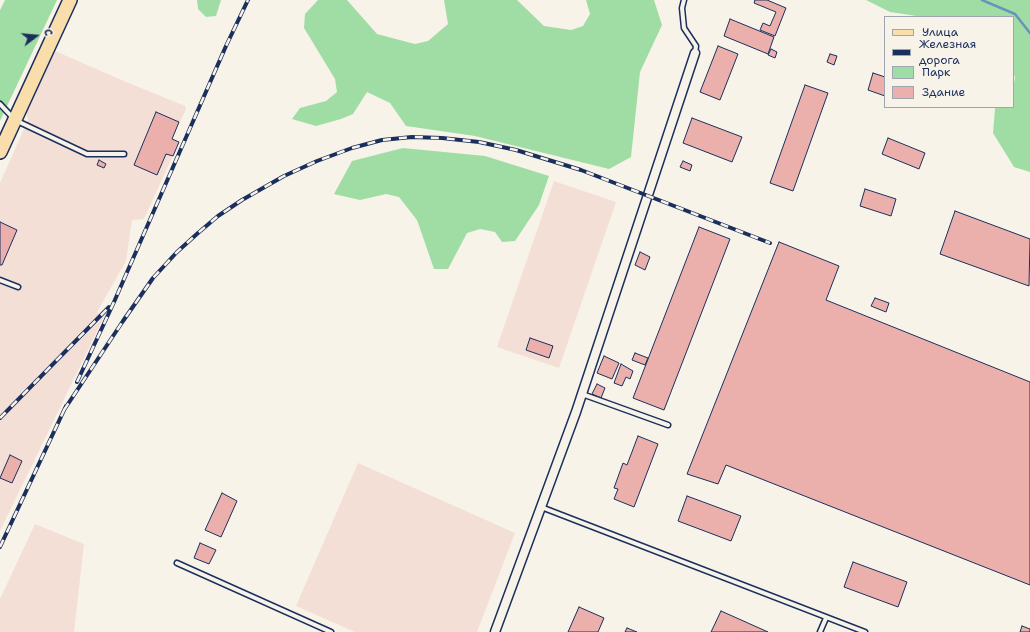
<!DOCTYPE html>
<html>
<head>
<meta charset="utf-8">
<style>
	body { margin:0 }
	#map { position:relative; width:1030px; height:632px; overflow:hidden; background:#f7f3e8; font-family:"Shantell Sans",sans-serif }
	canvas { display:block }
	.legend { position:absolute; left:884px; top:16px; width:130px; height:92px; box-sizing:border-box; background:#f7f3e8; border:1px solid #9fa5b1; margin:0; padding:5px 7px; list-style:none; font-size:12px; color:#1b2f5e }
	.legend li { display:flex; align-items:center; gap:8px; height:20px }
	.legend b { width:20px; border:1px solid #9fa5b1 }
	.north { position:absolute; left:16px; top:16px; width:40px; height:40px; -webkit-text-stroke:3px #f7f3e8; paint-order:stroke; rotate:74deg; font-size:11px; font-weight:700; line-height:16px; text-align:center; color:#1b2f5e }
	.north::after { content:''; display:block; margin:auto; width:14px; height:18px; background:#1b2f5e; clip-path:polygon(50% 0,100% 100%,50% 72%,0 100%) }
</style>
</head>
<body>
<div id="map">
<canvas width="1030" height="632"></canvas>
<ul class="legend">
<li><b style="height:5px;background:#f9ddab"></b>Улица</li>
<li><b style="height:5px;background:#1b2f5e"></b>Железная дорога</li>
<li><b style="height:11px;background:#a0dda5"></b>Парк</li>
<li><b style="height:11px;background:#ecb0ac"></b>Здание</li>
</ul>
<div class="north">С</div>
</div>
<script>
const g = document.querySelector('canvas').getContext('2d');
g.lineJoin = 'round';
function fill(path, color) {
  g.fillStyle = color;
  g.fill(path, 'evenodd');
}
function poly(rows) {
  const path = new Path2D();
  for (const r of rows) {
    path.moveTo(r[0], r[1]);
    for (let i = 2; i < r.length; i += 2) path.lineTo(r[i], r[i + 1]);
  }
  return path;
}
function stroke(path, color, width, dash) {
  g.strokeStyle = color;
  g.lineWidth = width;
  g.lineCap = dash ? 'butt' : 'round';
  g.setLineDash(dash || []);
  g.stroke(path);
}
fill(poly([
	[55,51,119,79,185,106,186,109,172,139,179,142,144,219,132,220,126,261,97,312,104,317,0,531,0,183,28,120,26,111],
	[554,181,616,202,559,368,497,347],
	[358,463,515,533,477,632,355,632,296,606],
	[35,524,84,544,74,632,0,632,0,599]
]), '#f4dfd6');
fill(poly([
	[5,0,57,0,0,121,0,10],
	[197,0,221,0,216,16,206,17,198,9],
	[318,0,347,0,377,34,415,44,428,41,448,24,444,0,517,0,544,26,571,30,583,26,590,14,586,0,654,0,662,25,640,72,631,157,609,169,475,136,406,126,390,103,367,92,353,114,341,119,316,126,292,119,300,108,326,101,337,92,335,79,304,28,305,14],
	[866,0,1030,0,1030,172,1014,167,993,133,995,109,996,107,1013,107,1013,90,1015,77,1013,73,1013,17,923,17,890,12],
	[403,148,485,156,549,176,539,205,515,241,502,242,495,232,480,229,467,233,448,269,434,269,417,220,399,197,386,194,360,200,334,194,352,161]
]), '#a0dda5');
stroke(poly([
	[982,0,1015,14,1030,33]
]), '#6694bc', 2.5);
const building = poly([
	[755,0,767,0,786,8,775,36,760,30,763,23,770,26,776,12,754,3,755,0],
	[730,19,774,37,768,54,724,36,730,19],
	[718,46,738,54,720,100,700,92,718,46],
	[771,49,777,52,775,58,768,55,771,49],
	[830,54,837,56,834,65,827,62,830,54],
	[873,73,885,77,885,96,868,90,873,73],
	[805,85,828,93,793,191,770,183,805,85],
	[156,112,179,122,172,139,179,142,173,156,166,154,157,175,134,165,156,112],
	[692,118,742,137,732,162,683,143,692,118],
	[888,138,925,153,919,169,882,154,888,138],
	[99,160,106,164,104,168,97,165,99,160],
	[683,161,692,165,690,171,680,167,683,161],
	[865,189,896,199,891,216,860,206,865,189],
	[955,211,1030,239,1029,286,940,254,955,211],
	[0,222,17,230,2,265,0,265,0,222],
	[699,227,730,239,664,410,633,398,699,227],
	[779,242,839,266,826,300,1030,382,1030,585,726,465,718,484,687,474,779,242],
	[640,252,650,257,645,270,635,265,640,252],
	[875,298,889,303,886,312,871,306,875,298],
	[530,338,553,346,549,358,526,350,530,338],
	[635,353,648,358,645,365,632,360,635,353],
	[604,356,619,363,612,379,597,373,604,356],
	[621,364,633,371,630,379,626,377,622,386,614,383,621,364],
	[597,384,605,388,601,398,592,394,597,384],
	[638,436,658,444,634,507,614,499,618,489,614,488,623,463,627,465,638,436],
	[10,455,22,461,12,483,0,478,10,455],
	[222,493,237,501,221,537,205,530,222,493],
	[687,496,741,516,731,541,678,521,687,496],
	[200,543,216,550,209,564,194,558,200,543],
	[853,562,907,582,898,607,844,587,853,562],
	[579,607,604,618,598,632,568,632,579,607],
	[721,611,768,632,711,632,721,611],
	[1022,626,1030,629,1030,632,1020,632,1022,626],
	[627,628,637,632,625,632,627,628]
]);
fill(building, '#ecb0ac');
stroke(building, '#1b2f5e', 1);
const service = poly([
	[684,0,682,8,684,28,696,46,695,53],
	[0,104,15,120,87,154,124,154],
	[0,280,18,287],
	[582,394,668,425],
	[541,507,865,632],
	[177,563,331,632],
	[820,632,826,618]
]);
const minor = poly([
	[495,632,576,412,695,53]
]);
const primary = poly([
	[0,152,70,0]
]);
stroke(service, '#1b2f5e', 7);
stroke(minor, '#1b2f5e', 11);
stroke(primary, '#1b2f5e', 16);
stroke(service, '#f7f3e8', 4);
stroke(minor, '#f7f3e8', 8);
stroke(primary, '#f9ddab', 13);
const rail = poly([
	[77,382,114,302,226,46,248,0],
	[64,410,123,321,153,278,177,252,198,233,218,216,242,200,284,176,317,161,352,148,382,140,412,137,442,138,479,142,516,150,581,170,770,243],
	[0,418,109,307],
	[0,547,66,406]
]);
stroke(rail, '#1b2f5e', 4);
stroke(rail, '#f7f3e8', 2.5, [8]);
</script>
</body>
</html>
